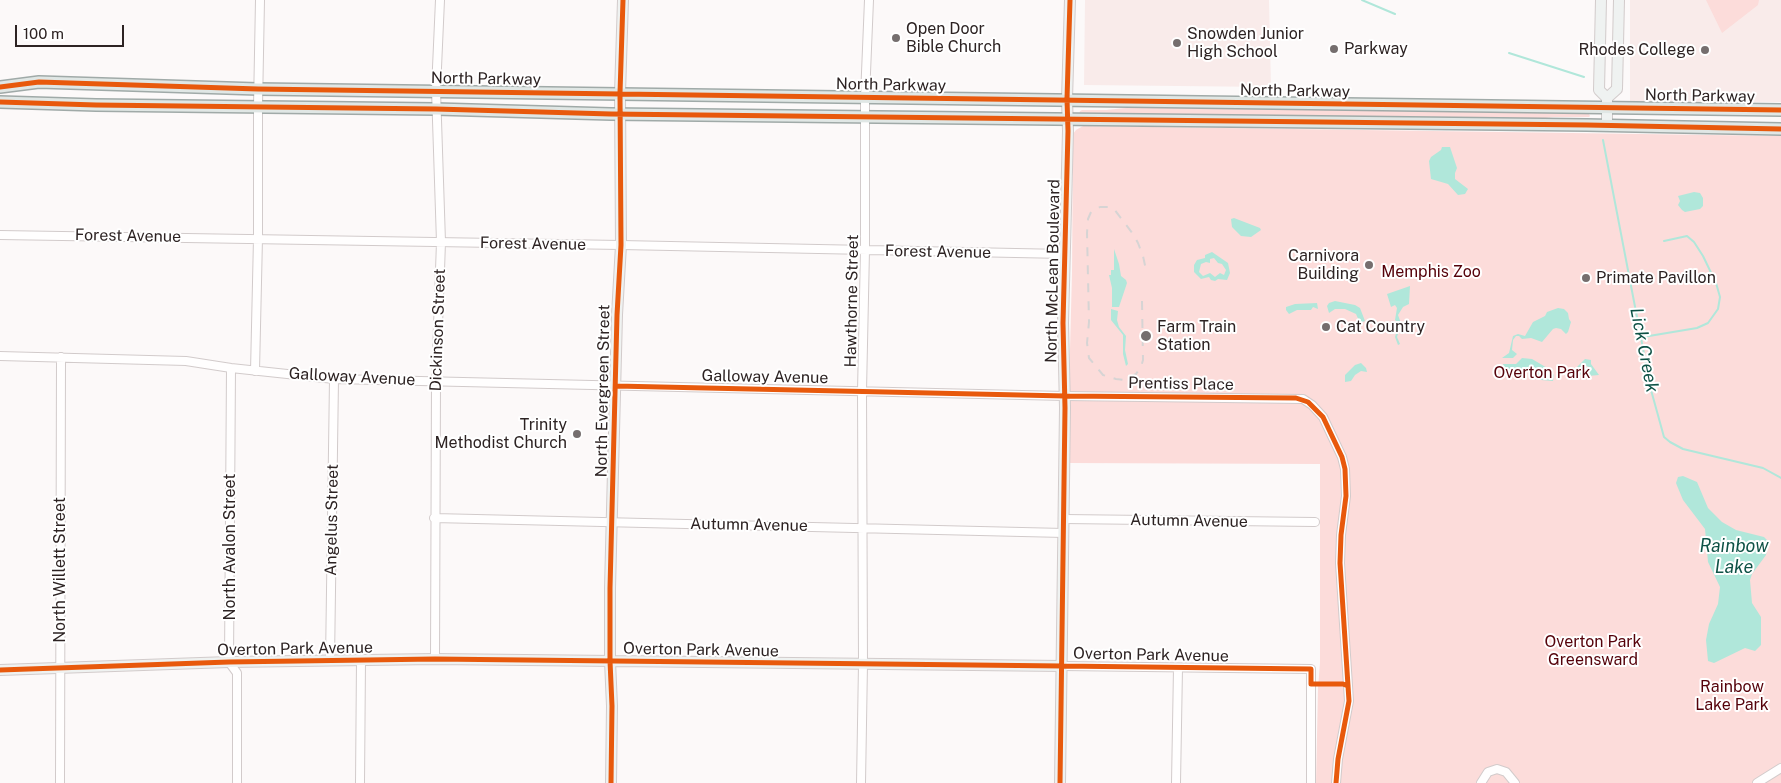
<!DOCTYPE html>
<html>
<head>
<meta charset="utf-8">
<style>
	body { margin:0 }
	#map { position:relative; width:1781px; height:783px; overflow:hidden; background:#fcf9f9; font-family:"Public Sans",sans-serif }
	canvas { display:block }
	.scale { position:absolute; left:15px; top:25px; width:109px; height:22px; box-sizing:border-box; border:2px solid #2d2323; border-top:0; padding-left:6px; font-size:15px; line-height:18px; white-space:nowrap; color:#2d2323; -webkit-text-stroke:4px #fff; paint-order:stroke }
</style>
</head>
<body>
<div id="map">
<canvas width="1781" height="783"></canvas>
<div class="scale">100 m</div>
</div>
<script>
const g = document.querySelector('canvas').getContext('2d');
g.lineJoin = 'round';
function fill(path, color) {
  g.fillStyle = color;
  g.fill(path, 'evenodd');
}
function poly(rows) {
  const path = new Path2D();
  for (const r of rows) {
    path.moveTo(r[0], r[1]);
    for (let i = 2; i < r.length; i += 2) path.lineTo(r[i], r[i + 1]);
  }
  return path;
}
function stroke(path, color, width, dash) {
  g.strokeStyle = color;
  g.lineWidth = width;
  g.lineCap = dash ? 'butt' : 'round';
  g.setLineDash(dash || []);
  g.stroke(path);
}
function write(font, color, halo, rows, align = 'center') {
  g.font = font + ' "Public Sans",sans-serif';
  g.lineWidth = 4;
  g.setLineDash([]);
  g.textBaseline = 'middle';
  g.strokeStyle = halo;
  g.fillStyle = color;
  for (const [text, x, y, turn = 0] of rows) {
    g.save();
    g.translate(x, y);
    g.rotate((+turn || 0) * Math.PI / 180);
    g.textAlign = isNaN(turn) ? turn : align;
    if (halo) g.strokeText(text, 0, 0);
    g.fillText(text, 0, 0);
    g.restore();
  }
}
fill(poly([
	[1085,0,1269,0,1271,87,1084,85],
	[1630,0,1781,0,1781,102,1630,101]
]), '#f9ebea');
fill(poly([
	[1706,0,1759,0,1758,5,1722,33],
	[1135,107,1588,112,1590,116,1589,117,1553,117,1532,120,1079,115,1080,111,1082,110,1106,110],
	[1083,126,1781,136,1781,783,1316,783,1318,688,1320,663,1320,464,1067,463,1072,273,1073,144,1073,134,1076,130]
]), '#fcdcda');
fill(poly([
	[1442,147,1450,147,1457,168,1455,173,1455,179,1468,189,1465,194,1458,195,1448,184,1431,179,1429,161,1431,157,1441,150],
	[1694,192,1700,193,1703,198,1703,206,1700,209,1685,212,1682,210,1678,205,1680,201,1678,196],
	[1234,218,1260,228,1261,230,1251,237,1241,236,1232,227,1231,219],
	[1114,249,1119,264,1121,276,1126,280,1127,283,1119,307,1112,307,1112,288,1109,275,1111,275,1111,270,1114,270],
	[1212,252,1228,263,1230,273,1227,280,1218,279,1215,281,1211,280,1209,277,1201,279,1194,272,1194,265,1197,260,1205,258,1205,255],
	[1214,258,1218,263,1222,264,1226,270,1224,275,1220,273,1215,277,1210,273,1203,276,1199,272,1201,264,1206,262,1210,263,1210,259],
	[1410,286,1409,304,1403,307,1398,315,1403,329,1399,331,1397,337,1400,344,1398,345,1395,337,1397,330,1399,328,1398,323,1395,320,1397,308,1395,305,1391,307,1387,294],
	[1335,301,1355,305,1360,308,1365,321,1360,323,1356,314,1345,309,1335,309,1329,313,1327,306,1329,303],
	[1317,303,1318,309,1313,307,1311,310,1297,310,1289,314,1286,310,1286,307,1295,304],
	[1558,308,1564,309,1568,313,1569,319,1571,322,1568,332,1566,334,1561,329,1556,328,1553,329,1542,342,1531,338,1522,339,1519,336,1516,336,1513,340,1512,350,1517,354,1513,358,1502,358,1509,353,1513,336,1518,334,1525,336,1533,322,1545,316,1547,312],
	[1111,309,1118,311,1117,320,1119,327,1126,336,1125,350,1128,364,1126,366,1123,354,1123,335,1111,320],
	[1522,358,1532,359,1549,369,1554,375,1553,381,1541,380,1535,369,1529,369,1521,372,1504,368,1503,364,1516,364],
	[1585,359,1591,360,1591,364,1599,375,1588,376,1591,368,1584,365,1580,370,1582,375,1579,374,1576,379,1569,380,1569,375],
	[1361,363,1366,368,1367,372,1361,371,1355,375,1351,381,1345,382,1345,375,1355,365],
	[1683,476,1697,482,1708,508,1722,522,1736,530,1764,537,1769,542,1766,555,1752,574,1750,580,1752,603,1761,617,1761,645,1755,651,1745,648,1714,663,1708,661,1706,640,1709,624,1718,604,1720,587,1708,562,1705,529,1683,500,1678,488,1676,483,1678,477]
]), '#b0e7da');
stroke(poly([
	[1362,0,1395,14],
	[1509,53,1584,77],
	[1603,140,1651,390,1664,437,1670,442,1683,449,1763,468,1781,478],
	[1643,337,1697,328,1708,323,1718,309,1720,297,1716,283,1703,256,1694,242,1687,236,1664,241]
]), '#b0e7da', 2);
const street = poly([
	[0,235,621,245,1065,254],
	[0,356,186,361,231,368,334,379,1065,396,1303,399,1312,405,1323,417,1342,457,1345,469,1346,496,1341,535,1340,563,1349,701,1338,759,1336,783],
	[231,368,229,662,237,673,237,783],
	[255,371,258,238,258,106,260,0],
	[434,518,1064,533],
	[1064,519,1315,522],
	[435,659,436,382,441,242,436,90,440,0],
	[330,661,334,379],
	[1062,666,1311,669,1311,783],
	[60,783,61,357],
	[360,783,361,661],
	[861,783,863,664,862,391,865,250,865,97,869,0],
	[1176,783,1178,668],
	[1481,783,1488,772,1497,769,1506,772,1515,783],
	[1757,783,1781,768]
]);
const secondary = poly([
	[1601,0,1599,90,1607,98,1607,125],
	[1607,98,1617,89,1619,0],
	[0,670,229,662,435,659,1062,666],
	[611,783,612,706,610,661,610,588,617,315,621,245,620,93,623,0],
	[1060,783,1065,408,1063,323,1068,131,1067,99,1070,0]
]);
const primary = poly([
	[0,87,39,82,258,89,1781,110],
	[0,102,96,105,436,109,611,114,1587,125,1781,129]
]);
stroke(street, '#d2cbcb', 10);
stroke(secondary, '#d2cbcb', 12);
stroke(primary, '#a0aaa8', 14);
stroke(street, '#fffefe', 8);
stroke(secondary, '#eff2f1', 10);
stroke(primary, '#e0e7e5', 11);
stroke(poly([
	[1142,301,1143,360,1141,367,1136,374,1125,380,1116,379,1103,375,1089,358,1087,343,1089,322,1087,233,1088,219,1091,212,1100,207,1108,207,1114,209,1133,234,1138,243,1143,256,1146,270]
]), '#d6d4d4', 2, [9, 9]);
stroke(poly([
	[0,87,39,82,258,89,1781,110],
	[0,102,96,105,436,109,611,114,1587,125,1781,129],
	[616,386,1065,396,1296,398,1308,402,1323,417,1342,457,1345,469,1346,496,1341,535,1340,563,1349,701,1338,759,1336,783],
	[0,670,229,662,435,659,1062,666,1311,669,1311,684,1343,684,1348,686],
	[611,783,612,706,610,661,610,588,617,315,621,245,620,93,623,0],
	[1060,783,1065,408,1063,323,1068,131,1067,99,1070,0]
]), '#e8590c', 5);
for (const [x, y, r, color] of [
	[896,38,5,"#756e6e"],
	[1177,43,5,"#756e6e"],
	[1334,49,5,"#756e6e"],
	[1705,50,5,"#756e6e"],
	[1369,265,5,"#756e6e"],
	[1586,278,5,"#756e6e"],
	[1326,327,5,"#756e6e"],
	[1146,336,6,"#756e6e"],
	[577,434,5,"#756e6e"]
]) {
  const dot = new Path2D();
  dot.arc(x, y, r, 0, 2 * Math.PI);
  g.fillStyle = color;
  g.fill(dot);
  stroke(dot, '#fff', 2);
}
write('16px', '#2d2323', '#fff', [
	["Open Door",906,29],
	["Bible Church",906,47],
	["Snowden Junior",1187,34],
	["High School",1187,52],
	["Parkway",1344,49],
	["Rhodes College",1695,50,"right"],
	["Carnivora",1359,256,"right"],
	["Building",1359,274,"right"],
	["Primate Pavillon",1596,278],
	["Farm Train",1157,327],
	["Station",1157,345],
	["Cat Country",1336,327],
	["Trinity",567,425,"right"],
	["Methodist Church",567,443,"right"]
], 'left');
write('16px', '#2d2323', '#fff', [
	["North Parkway",486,79,1],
	["North Parkway",891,85,1],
	["North Parkway",1295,91,1],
	["North Parkway",1700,96,1],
	["Forest Avenue",128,236,1],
	["Forest Avenue",533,244,1],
	["Forest Avenue",938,252,1],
	["North McLean Boulevard",1053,271,-89],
	["Hawthorne Street",852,301,-89],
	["Dickinson Street",438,330,-88],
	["Galloway Avenue",352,377,3],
	["Galloway Avenue",765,377,1],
	["Prentiss Place",1181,384,1],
	["North Evergreen Street",603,391,-89],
	["Angelus Street",332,520,-89],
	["Autumn Avenue",1189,521,1],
	["Autumn Avenue",749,525,1],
	["North Avalon Street",230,547,-90],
	["North Willett Street",60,570,-90],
	["Overton Park Avenue",295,649,-1],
	["Overton Park Avenue",701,650,1],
	["Overton Park Avenue",1151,655,1]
]);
write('16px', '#55020a', '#fff', [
	["Memphis Zoo",1431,272],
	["Overton Park",1542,373],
	["Overton Park",1593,642],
	["Greensward",1593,660],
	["Rainbow",1732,687],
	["Lake Park",1732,705]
]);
write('italic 18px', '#0e5246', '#fff', [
	["Lick Creek",1644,350,79],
	["Rainbow",1734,546],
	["Lake",1734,567]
]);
</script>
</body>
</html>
